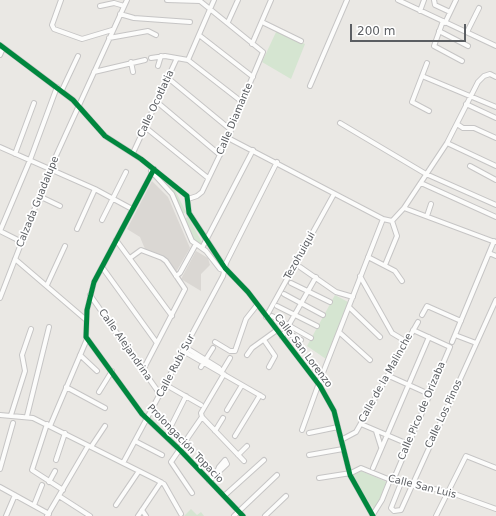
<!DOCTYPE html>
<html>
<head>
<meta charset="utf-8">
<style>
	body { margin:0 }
	#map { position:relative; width:496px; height:516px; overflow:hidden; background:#eae8e4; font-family:"DejaVu Sans",sans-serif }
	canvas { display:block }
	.scale { position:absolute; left:350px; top:24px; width:116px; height:18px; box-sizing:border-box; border:2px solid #5b5e62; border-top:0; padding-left:5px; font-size:12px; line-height:14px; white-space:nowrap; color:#5b5e62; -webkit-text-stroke:3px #fff; paint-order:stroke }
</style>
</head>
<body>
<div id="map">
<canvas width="496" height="516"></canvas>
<div class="scale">200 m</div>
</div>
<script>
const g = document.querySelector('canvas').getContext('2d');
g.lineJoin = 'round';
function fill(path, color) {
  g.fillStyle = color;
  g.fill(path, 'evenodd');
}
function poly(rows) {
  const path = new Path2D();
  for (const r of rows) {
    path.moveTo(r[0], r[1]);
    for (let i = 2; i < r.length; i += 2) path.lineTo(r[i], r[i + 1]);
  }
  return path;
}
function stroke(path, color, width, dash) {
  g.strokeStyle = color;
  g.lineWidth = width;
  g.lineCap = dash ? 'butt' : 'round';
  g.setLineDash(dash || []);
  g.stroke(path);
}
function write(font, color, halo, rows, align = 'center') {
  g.font = font + ' "DejaVu Sans",sans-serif';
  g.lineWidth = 3.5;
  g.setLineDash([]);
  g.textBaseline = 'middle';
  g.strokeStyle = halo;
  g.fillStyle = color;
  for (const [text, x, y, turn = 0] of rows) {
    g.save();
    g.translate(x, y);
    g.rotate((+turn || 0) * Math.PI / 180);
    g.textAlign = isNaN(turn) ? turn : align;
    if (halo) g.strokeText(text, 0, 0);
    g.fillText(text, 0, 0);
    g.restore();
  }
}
fill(poly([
	[152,181,168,197,190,248,176,272,169,261,145,249,140,237,127,229],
	[196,251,208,258,210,265,201,274,201,291,181,279]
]), '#dad7d3');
fill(poly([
	[277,30,305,44,291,79,262,62],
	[158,176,175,190,186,212,181,215,170,192],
	[188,217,202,242,199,246,195,244,183,219],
	[335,295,348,302,326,359,307,346],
	[361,471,387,482,375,510,370,504,353,475],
	[191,509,197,515,201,512,204,516,184,516]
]), '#d5e5d1');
const minor = poly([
	[61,0,52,25,54,29,82,39,112,30],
	[167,0,200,1,263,52,242,102,228,138,202,192,197,196,188,199],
	[398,0,496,46],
	[434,0,435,5,450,12],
	[100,6,114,3,124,6],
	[420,11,424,0],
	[120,14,134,18,190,22],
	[443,21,434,46,462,61],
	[228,22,238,0],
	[262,22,301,41],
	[445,23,456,0],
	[439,31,468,46],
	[467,32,479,8],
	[199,35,253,77],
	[109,38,148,31,156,35],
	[252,44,271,0],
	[0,45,73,100,105,136,141,159,187,196,189,213,225,268,248,292,320,386,334,411,350,475,373,516],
	[0,55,3,48],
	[151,58,165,56,188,60,242,102],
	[188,60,214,0],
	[131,62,133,72],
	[427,63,412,102,429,111],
	[158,66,161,56],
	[94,72,145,60],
	[422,76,496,107],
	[168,78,231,130],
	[310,86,347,0],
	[62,90,78,56],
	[157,102,220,155],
	[466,104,496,118],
	[340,123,426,174,496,205],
	[457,124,463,128,474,128,496,138],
	[145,127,208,178],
	[228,138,383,219,392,221],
	[447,143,496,166],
	[0,147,95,189,132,209],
	[133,153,177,58],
	[15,154,34,103],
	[470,166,496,180],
	[154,169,94,282,87,310,86,337,142,414,180,450,243,516],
	[151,171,172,194,192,241,206,251,220,269,226,271],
	[421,183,496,217],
	[39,196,60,206],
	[404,208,495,242],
	[427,216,431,204],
	[102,220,126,172],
	[392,221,404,208,447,143,478,82,484,76,490,74,496,77],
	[77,229,95,189],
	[116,240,172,316],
	[22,242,0,231,30,160,57,87],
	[202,248,253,150],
	[489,253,496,256],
	[368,257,395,271,402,281],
	[130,258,141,250,162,258,166,261,185,289,143,370],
	[15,259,85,319],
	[385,265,397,236,392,221],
	[102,267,157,343],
	[300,267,336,292,353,297],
	[176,276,180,273,196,244],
	[360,276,392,333,407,342],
	[291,283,330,302],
	[47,285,65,246],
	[284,294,323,315],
	[90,295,157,390,161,393],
	[0,298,50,169,127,0],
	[277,306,317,326],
	[349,307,380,337],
	[422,315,427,306,461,321],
	[272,316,311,338],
	[266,317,334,194],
	[286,332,301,340],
	[339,332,370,360],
	[455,335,476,343],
	[282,337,316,277],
	[264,340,275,356,269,367],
	[215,342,230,351,235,351,246,319,257,305],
	[452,342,494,241],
	[185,347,219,368,222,373],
	[183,351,263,397],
	[80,355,97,371],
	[247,355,252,348,277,330],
	[201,367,213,348],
	[221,373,230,358],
	[389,376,429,394],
	[166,385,201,405],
	[66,387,105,408],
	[99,392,112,371],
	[227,410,242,385],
	[0,415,33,418,157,480,164,484,181,514],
	[11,415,25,371,22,355,31,329],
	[27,416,49,327],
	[202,417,244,461],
	[47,424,32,470,63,490],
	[361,424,408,444],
	[50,426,87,339],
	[171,426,186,396],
	[302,430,319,383,383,219],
	[215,431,223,418],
	[376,431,381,447],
	[309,433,338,427],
	[235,436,260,395],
	[341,440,356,432,418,322],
	[135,441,162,455],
	[91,447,105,426],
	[238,455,247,446],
	[309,455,343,449],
	[56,460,65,433],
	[123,463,223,276,226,263,277,162],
	[373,468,429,337],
	[0,469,13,423],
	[395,476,450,347,413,330],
	[319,478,351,473,361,468,393,481,449,492,496,509],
	[209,481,227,464,225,460,219,467,216,474],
	[49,482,55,471],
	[401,483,391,508,394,511,401,510,496,300],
	[0,487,49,514],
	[192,493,171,462,202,417,201,413,224,374],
	[59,496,90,516],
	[224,496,264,460],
	[34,505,42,485],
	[116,505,139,471],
	[142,510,146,516],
	[6,516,15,495],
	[47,516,88,446],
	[138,516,161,482],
	[234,516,277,475],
	[265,516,286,496],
	[372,516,382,500,390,480],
	[436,516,466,456,496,468]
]);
stroke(minor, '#c6c5c5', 6);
stroke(minor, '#fcfcfb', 4);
stroke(poly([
	[0,45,73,100,105,136,141,159,187,196,189,213,225,268,248,292,320,386,334,411,350,475,373,516],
	[154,169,94,282,87,310,86,337,142,414,180,450,243,516]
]), '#00873e', 5);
write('10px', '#5b5e62', '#fff', [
	["Calle Ocotlatia",156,104,-65],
	["Calle Diamante",235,119,-67],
	["Calzada Guadalupe",38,202,-68],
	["Tezohuiqui",300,256,-61],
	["Calle Alejandrina",125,345,55],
	["Calle San Lorenzo",303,351,53],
	["Calle Rubí Sur",176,366,-62],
	["Calle de la Malinche",386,378,-61],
	["Calle Pico de Orizaba",422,411,-67],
	["Calle Los Pinos",444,414,-65],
	["Prolongación Topacio",185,444,46],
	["Calle San Luis",422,487,14]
]);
</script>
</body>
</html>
